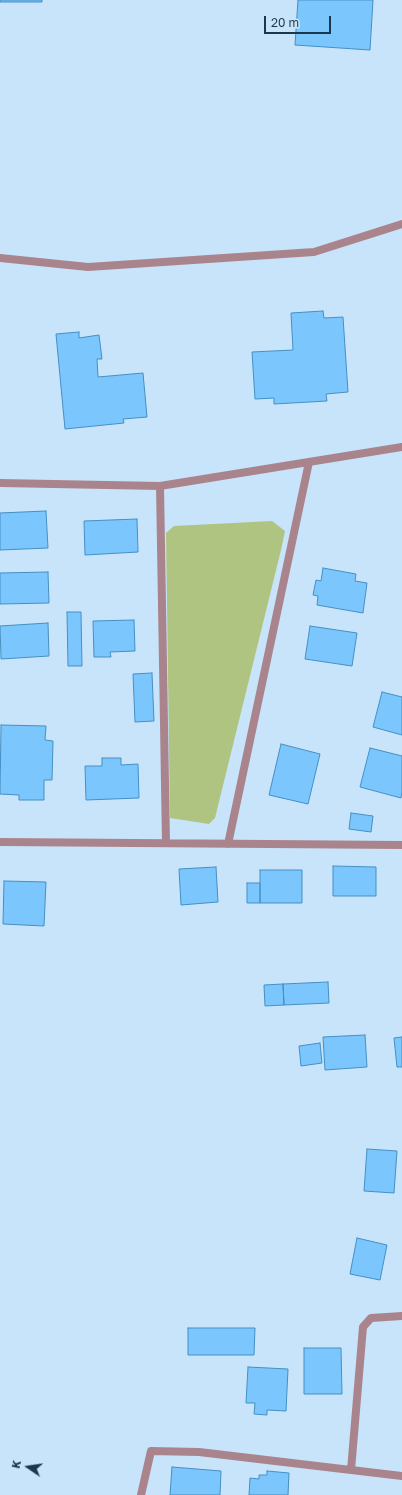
<!DOCTYPE html>
<html>
<head>
<meta charset="utf-8">
<style>
	body { margin:0 }
	#map { position:relative; width:402px; height:1495px; overflow:hidden; background:#c8e4fb; font-family:"Golos Text",sans-serif }
	canvas { display:block }
	.north { position:absolute; left:8px; top:1447px; width:40px; height:40px; -webkit-text-stroke:3px #c8e4fb; paint-order:stroke; rotate:283deg; font-size:11px; font-weight:700; line-height:16px; text-align:center; color:#19384f }
	.north::after { content:''; display:block; margin:auto; width:14px; height:18px; background:#19384f; clip-path:polygon(50% 0,100% 100%,50% 72%,0 100%) }
	.scale { position:absolute; left:264px; top:16px; width:67px; height:18px; box-sizing:border-box; border:2px solid #19384f; border-top:0; padding-left:5px; font-size:12px; line-height:14px; white-space:nowrap; color:#19384f; -webkit-text-stroke:3px #c8e4fb; paint-order:stroke }
</style>
</head>
<body>
<div id="map">
<canvas width="402" height="1495"></canvas>
<div class="north">K</div>
<div class="scale">20 m</div>
</div>
<script>
const g = document.querySelector('canvas').getContext('2d');
g.lineJoin = 'round';
function fill(path, color) {
  g.fillStyle = color;
  g.fill(path, 'evenodd');
}
function poly(rows) {
  const path = new Path2D();
  for (const r of rows) {
    path.moveTo(r[0], r[1]);
    for (let i = 2; i < r.length; i += 2) path.lineTo(r[i], r[i + 1]);
  }
  return path;
}
function stroke(path, color, width, dash) {
  g.strokeStyle = color;
  g.lineWidth = width;
  g.lineCap = dash ? 'butt' : 'round';
  g.setLineDash(dash || []);
  g.stroke(path);
}
fill(poly([
	[272,521,285,531,281,550,215,818,209,824,170,818,166,533,174,526]
]), '#b0c482');
const building = poly([
	[0,0,42,0,42,2,0,2,0,0],
	[298,0,373,0,370,50,295,45,298,0],
	[323,311,324,318,343,317,348,392,326,394,327,401,274,404,274,398,255,399,252,352,293,350,291,313,323,311],
	[79,332,79,338,99,335,102,359,97,359,98,377,143,373,147,417,123,419,124,423,65,429,56,334,79,332],
	[46,511,48,548,0,550,0,513,46,511],
	[137,519,138,552,85,555,84,521,137,519],
	[323,568,356,574,355,581,367,583,363,613,317,605,318,596,313,595,316,580,321,581,323,568],
	[48,572,49,603,0,604,0,573,48,572],
	[67,612,81,612,82,666,68,666,67,612],
	[134,620,135,651,110,652,111,657,94,657,93,621,134,620],
	[48,623,49,656,1,659,0,626,48,623],
	[310,626,357,633,352,666,305,659,310,626],
	[152,673,154,721,135,722,133,674,152,673],
	[382,692,402,697,402,735,373,727,382,692],
	[1,725,46,726,45,740,53,741,52,780,44,780,44,800,19,800,19,795,0,794,1,725],
	[281,744,320,754,308,804,269,795,281,744],
	[370,748,402,756,402,792,401,798,360,787,370,748],
	[102,758,121,758,121,765,138,764,139,798,86,800,85,766,102,766,102,758],
	[351,813,373,816,371,832,349,829,351,813],
	[333,866,376,867,376,896,333,896,333,866],
	[216,867,218,902,181,905,179,869,216,867],
	[260,870,302,870,302,903,260,903,260,870],
	[4,881,46,882,44,926,3,924,4,881],
	[247,883,260,883,260,903,247,903,247,883],
	[328,982,329,1003,284,1005,283,984,328,982],
	[283,984,284,1005,265,1006,264,985,283,984],
	[365,1035,367,1067,325,1070,323,1037,365,1035],
	[402,1037,402,1067,397,1067,394,1038,402,1037],
	[320,1043,322,1063,301,1066,299,1046,320,1043],
	[367,1149,397,1151,394,1193,364,1191,367,1149],
	[357,1238,387,1245,380,1280,350,1274,357,1238],
	[188,1328,255,1328,254,1355,188,1355,188,1328],
	[304,1348,341,1348,342,1394,304,1394,304,1348],
	[248,1367,288,1369,286,1411,267,1410,267,1415,254,1414,255,1403,246,1403,248,1367],
	[172,1467,221,1471,220,1495,170,1495,172,1467],
	[267,1471,289,1473,288,1495,249,1495,250,1478,259,1479,259,1475,267,1475,267,1471]
]);
fill(building, '#7cc6fe');
stroke(building, '#458fc3', 1);
stroke(poly([
	[0,258,88,267,314,252,402,224],
	[0,483,160,486,402,447],
	[160,486,166,843],
	[0,842,402,845],
	[228,844,309,462],
	[351,1470,363,1327,371,1318,402,1316],
	[141,1495,151,1451,199,1452,402,1476]
]), '#aa848d', 8);
</script>
</body>
</html>
